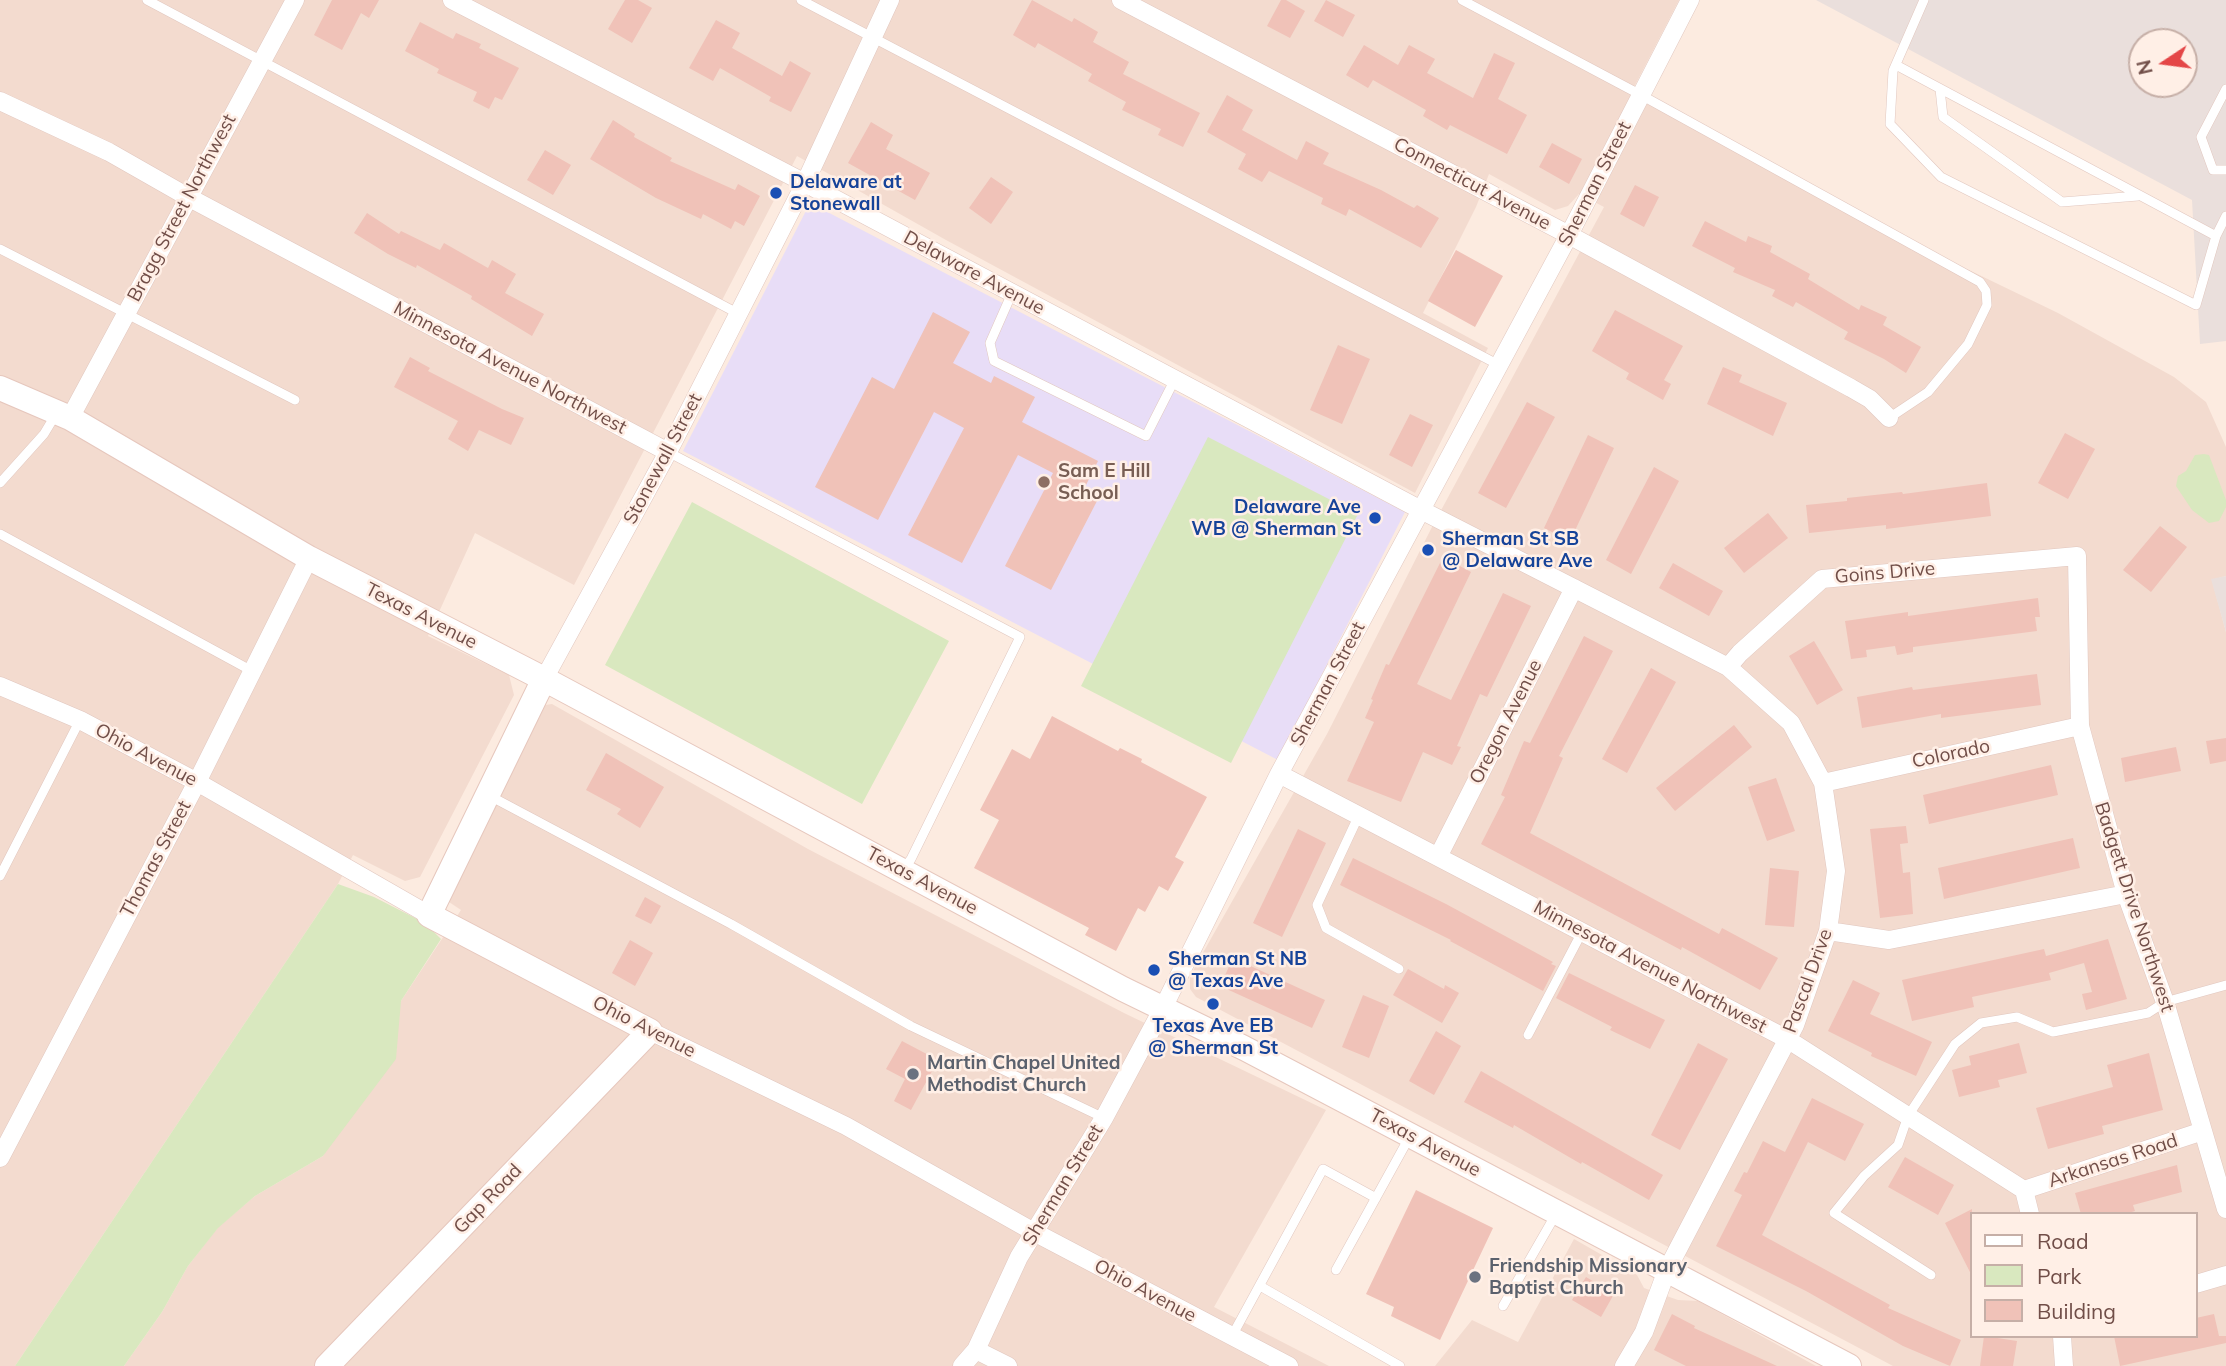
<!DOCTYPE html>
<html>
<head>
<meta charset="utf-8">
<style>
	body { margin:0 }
	#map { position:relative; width:2226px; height:1366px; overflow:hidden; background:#fcebe0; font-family:Mulish,sans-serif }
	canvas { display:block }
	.legend { position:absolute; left:1970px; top:1212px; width:228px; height:126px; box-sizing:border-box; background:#ffefe6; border:2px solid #c6afa7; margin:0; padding:9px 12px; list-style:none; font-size:21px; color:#714e48 }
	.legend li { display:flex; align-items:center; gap:14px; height:35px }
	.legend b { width:35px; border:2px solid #c6afa7 }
	.north { position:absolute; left:2128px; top:28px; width:70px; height:70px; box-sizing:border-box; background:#ffefe6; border:2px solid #c6afa7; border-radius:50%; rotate:257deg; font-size:19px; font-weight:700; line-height:28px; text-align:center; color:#714e48 }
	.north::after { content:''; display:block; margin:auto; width:24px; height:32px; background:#e44647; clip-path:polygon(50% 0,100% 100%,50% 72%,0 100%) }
</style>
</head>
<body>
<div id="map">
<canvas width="2226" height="1366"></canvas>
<ul class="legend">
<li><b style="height:9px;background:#fff"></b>Road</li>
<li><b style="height:19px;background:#d9e8bf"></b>Park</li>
<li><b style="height:19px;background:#f0c2b8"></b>Building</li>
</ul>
<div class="north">N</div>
</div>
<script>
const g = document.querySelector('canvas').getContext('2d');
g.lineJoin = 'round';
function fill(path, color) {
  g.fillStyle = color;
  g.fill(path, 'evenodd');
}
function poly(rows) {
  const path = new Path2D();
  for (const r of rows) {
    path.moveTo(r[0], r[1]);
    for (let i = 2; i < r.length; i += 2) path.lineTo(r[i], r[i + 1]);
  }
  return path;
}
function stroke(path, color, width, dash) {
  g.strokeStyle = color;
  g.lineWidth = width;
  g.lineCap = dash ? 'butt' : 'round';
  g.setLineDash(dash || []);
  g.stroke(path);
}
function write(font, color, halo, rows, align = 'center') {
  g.font = font + ' Mulish,sans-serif';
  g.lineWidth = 5;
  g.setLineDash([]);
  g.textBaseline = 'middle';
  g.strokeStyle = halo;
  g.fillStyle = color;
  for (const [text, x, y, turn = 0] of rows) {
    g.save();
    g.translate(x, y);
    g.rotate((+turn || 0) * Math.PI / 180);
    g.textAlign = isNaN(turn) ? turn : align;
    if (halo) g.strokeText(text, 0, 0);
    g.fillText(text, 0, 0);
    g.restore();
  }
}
fill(poly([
	[0,0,1679,0,1631,93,1911,242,2058,313,2174,377,2206,402,2226,447,2226,576,2212,580,2226,632,2226,1366,1893,1366,1196,997,1190,989,1190,977,1196,965,1327,734,1431,529,1604,207,1579,194,1568,206,1555,210,1489,174,1476,207,1423,313,1488,348,1415,493,946,240,797,156,574,585,475,533,428,636,509,675,514,695,420,877,405,881,353,855,338,884,15,1366,0,1366],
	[1972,1214,2196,1214,2196,1336,1972,1336],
	[552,704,808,849,1124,1013,1326,1110,1214,1307,1329,1366,124,1366,162,1312,188,1266,218,1227,255,1196,323,1156,401,1001,461,910,449,902,447,894,545,705],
	[1574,1239,1637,1275,1644,1288,1678,1300,1698,1301,1816,1366,1435,1366,1472,1320,1518,1342]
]), '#f3dbcf');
fill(poly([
	[1816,0,2226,0,2226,341,2200,344,2192,200],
	[2142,42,2184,42,2184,84,2142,84],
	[2226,576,2226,632,2211,579]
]), '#eadfdc');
fill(poly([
	[810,203,1405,512,1278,760,683,451]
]), '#e8ddf7');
fill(poly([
	[1208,437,1358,514,1231,763,1081,686],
	[2204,454,2209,455,2226,500,2226,507,2219,521,2209,523,2192,510,2176,486,2178,476,2186,471,2195,455],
	[692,502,949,641,862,804,605,665],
	[338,884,374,897,425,923,441,939,401,1001,396,1059,323,1156,255,1196,218,1228,188,1266,162,1312,124,1366,15,1366]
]), '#d9e8bf');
fill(poly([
	[332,0,379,0,369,18,361,13,342,50,314,35],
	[625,0,638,0,652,8,632,43,608,29],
	[1032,0,1072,22,1074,18,1098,32,1093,42,1129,62,1123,74,1200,113,1183,147,1158,135,1161,129,1122,110,1126,102,1088,81,1092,74,1038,43,1035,48,1013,35],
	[1281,0,1286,0,1305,11,1290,38,1267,26],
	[1326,0,1355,15,1343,37,1314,21],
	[716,20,740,33,732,48,782,76,790,61,811,73,791,112,769,101,771,97,720,68,713,81,689,68],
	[420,22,453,39,456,33,481,44,479,48,519,68,502,100,495,97,489,109,473,101,477,92,437,73,439,69,405,51],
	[1364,45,1398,65,1409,45,1435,59,1427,73,1473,98,1494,53,1515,63,1498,99,1527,115,1507,154,1450,125,1447,130,1423,116,1426,110,1373,80,1368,88,1346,75],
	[1227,95,1253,110,1242,130,1297,160,1306,141,1329,153,1323,164,1381,190,1414,208,1417,205,1439,218,1421,248,1349,209,1346,216,1321,204,1323,198,1269,171,1262,182,1238,169,1246,154,1207,132],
	[613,120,635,134,634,137,672,158,670,161,735,190,738,184,760,196,744,226,735,221,731,229,703,214,701,219,656,198,590,159],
	[871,122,893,135,886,149,930,173,915,200,848,163],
	[1552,143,1582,159,1569,184,1539,167],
	[545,150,571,165,553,195,527,180],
	[991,177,1013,192,991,224,969,208],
	[1635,185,1659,197,1644,227,1620,214],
	[367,213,399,234,401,231,440,250,444,243,488,268,492,260,516,274,505,293,544,314,532,336,471,299,472,296,417,265,416,268,388,254,354,233],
	[1705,221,1746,242,1748,236,1772,246,1770,252,1810,274,1808,279,1859,310,1861,305,1887,317,1883,325,1921,347,1906,373,1884,359,1844,339,1848,332,1796,302,1793,307,1772,296,1775,290,1733,272,1735,268,1692,246],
	[1456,250,1503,276,1475,327,1428,301],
	[1615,310,1683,346,1664,380,1671,384,1663,400,1626,379,1629,373,1592,351],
	[933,312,970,332,953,363,991,383,994,376,1035,397,1022,422,1098,461,1082,493,1097,501,1051,590,1005,566,1053,473,1018,455,962,563,908,535,964,428,934,412,878,520,815,487,872,377,894,389],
	[1338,345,1370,359,1342,424,1310,410],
	[410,357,430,368,428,371,502,409,524,418,511,445,479,430,468,451,448,439,458,421,394,387],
	[1723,367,1742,375,1739,382,1787,403,1773,436,1707,404],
	[1527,402,1555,417,1506,508,1478,493],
	[1410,414,1433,425,1412,467,1389,455],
	[2065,433,2095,449,2068,499,2038,483],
	[1588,435,1614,448,1570,541,1544,528],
	[1654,467,1679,481,1631,574,1606,560],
	[1987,483,1991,516,1886,529,1886,525,1809,533,1806,505,1847,501,1847,498,1902,492,1903,494],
	[1768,513,1788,538,1744,573,1724,548],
	[2160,526,2187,547,2151,592,2123,570],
	[1443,557,1471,572,1417,684,1451,700,1503,593,1531,606,1487,697,1480,694,1457,746,1461,747,1452,765,1423,752,1401,802,1347,781,1374,722,1365,718,1373,700,1371,699,1386,664,1389,665],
	[1673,563,1723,591,1709,616,1659,588],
	[2038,598,2040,617,2035,617,2037,631,1913,647,1913,652,1897,655,1895,646,1866,650,1867,657,1851,659,1845,621,1908,612,1908,616],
	[1584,636,1613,651,1559,756,1563,758,1530,833,1719,934,1722,928,1778,958,1760,990,1682,947,1681,950,1481,844,1505,797,1501,795,1524,741,1530,743],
	[1814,641,1843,690,1817,705,1789,656],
	[1651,668,1676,682,1627,773,1602,759],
	[2037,674,2041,705,1941,718,1941,714,1862,728,1857,697,1912,687,1913,690],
	[1052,716,1118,751,1120,748,1142,759,1141,762,1207,797,1175,857,1184,862,1168,891,1159,886,1145,912,1138,908,1116,951,1085,935,1089,928,974,868,999,820,980,810,1012,749,1030,759],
	[1734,725,1752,747,1675,811,1656,788],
	[2226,738,2226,761,2210,764,2206,741],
	[2176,747,2181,771,2125,782,2121,758],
	[606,753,664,787,640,828,617,814,621,809,586,790],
	[2051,765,2058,795,1929,824,1923,795],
	[1776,778,1795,831,1767,841,1748,787],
	[1906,826,1908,843,1900,844,1903,873,1910,872,1913,914,1880,918,1870,829],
	[1298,829,1326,843,1282,937,1253,923],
	[2073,838,2080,868,1944,899,1938,868],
	[1353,858,1446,904,1553,962,1551,964,1556,966,1543,991,1450,941,1451,940,1340,885],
	[1770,868,1799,871,1794,927,1765,925],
	[645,897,661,906,651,924,635,916],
	[2108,939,2127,999,2086,1010,2082,994,2092,992,2084,963,2049,973,2051,980,1972,997,1974,1007,1912,1021,1902,980,2044,949,2046,956],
	[630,940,653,953,635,986,612,973],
	[1233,958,1325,1000,1312,1028,1220,986],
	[1408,969,1444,989,1445,985,1459,993,1442,1023,1393,995],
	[1569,973,1665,1020,1650,1049,1610,1030,1612,1027,1556,998],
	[1853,980,1880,993,1870,1014,1932,1042,1916,1076,1871,1056,1872,1053,1828,1031],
	[1363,995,1389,1006,1369,1058,1342,1047],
	[1436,1031,1461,1046,1434,1095,1409,1081],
	[902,1041,938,1060,911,1110,894,1101,905,1079,886,1069],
	[1698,1043,1728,1059,1680,1150,1651,1135],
	[2019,1043,2027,1073,1998,1080,2000,1087,1959,1097,1952,1070,1971,1065,1969,1056],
	[2149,1053,2163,1110,2102,1126,2104,1134,2048,1149,2036,1108,2113,1087,2107,1065],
	[1481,1071,1663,1175,1649,1200,1582,1162,1581,1164,1514,1125,1513,1128,1464,1102],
	[1812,1098,1864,1124,1845,1161,1808,1142,1762,1235,1890,1305,1888,1308,1961,1340,1950,1366,1903,1346,1806,1291,1716,1246,1742,1195,1734,1191,1744,1172,1747,1173,1763,1141,1785,1152],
	[1905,1157,1954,1185,1938,1215,1888,1187],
	[2177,1165,2182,1192,2133,1205,2135,1211,2125,1214,2081,1214,2075,1193],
	[1416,1190,1493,1228,1440,1340,1391,1316,1394,1307,1366,1294],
	[1972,1209,1972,1276,1945,1223],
	[1586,1277,1614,1294,1601,1317,1572,1300],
	[1672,1314,1695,1326,1694,1328,1777,1366,1686,1366,1654,1350],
	[2214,1314,2219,1336,2226,1336,2226,1343,2120,1366,2114,1336,2196,1336,2196,1318],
	[1984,1336,2017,1341,2013,1366,1980,1366]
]), '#f0c2b8');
const lane = poly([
	[147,0,739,314],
	[801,0,1499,365],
	[1462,0,1641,95,1980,282,1986,291,1987,305,1968,344,1928,392,1889,418],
	[1924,0,1893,71,1890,124,1941,177,2196,305,2216,236,2226,216],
	[1896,65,2216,236],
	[1940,89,1943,117,2062,202,2138,196],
	[2226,89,2201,137,2213,170,2226,170],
	[0,249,295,400],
	[1012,293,990,343,994,361,1146,436,1175,379],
	[668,452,1020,637,911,859,903,870],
	[0,483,44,434,56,414],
	[0,534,252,671],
	[490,796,731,924,911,1026,1104,1118],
	[1359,815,1317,905,1326,928,1399,969],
	[0,876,80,720],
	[1528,1035,1582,932],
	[1336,1270,1410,1136],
	[1931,1275,1834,1213,1864,1176,1898,1145,1908,1116,1955,1044,1981,1023,2017,1017,2053,1032,2148,1013,2165,1002,2226,985],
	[1260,1286,1400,1366],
	[1503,1306,1556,1214],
	[1232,1336,1323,1169,1376,1198]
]);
const street = poly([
	[452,0,805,183,1421,510,1728,667,1791,723,1823,783,1836,871,1828,931,1795,1025,1667,1270,1644,1332,1624,1366],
	[1121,0,1569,235,1851,388,1870,399,1889,418],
	[0,101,109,152,188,197,668,452],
	[70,418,295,0],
	[1728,667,1740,653,1822,579,2077,556,2080,726,2126,894,2165,1002,2226,1209],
	[544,679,668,452,805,183,890,0],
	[0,686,80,720,197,782,429,915],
	[1279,774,1787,1039,2024,1190,2030,1214],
	[1823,783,2080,726],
	[1438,857,1574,588],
	[1828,931,1889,940,2126,894],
	[650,1031,846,1126,1034,1232,1289,1366],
	[0,1158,197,782,309,558],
	[2024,1190,2203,1131],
	[2196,1284,2226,1275],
	[2062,1336,2064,1366],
	[976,1350,1008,1366],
	[962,1366,976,1350,1019,1257,1104,1118,1163,1008,1279,774,1569,235,1690,0]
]);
const secondary = poly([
	[0,388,70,418,309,558,544,679,1123,989,1244,1048,1849,1366],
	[327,1366,650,1031,429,915,544,679]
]);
stroke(lane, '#e1c7bf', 10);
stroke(street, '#e1c7bf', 19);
stroke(secondary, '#e6c7bd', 26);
stroke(lane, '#fff', 9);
stroke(street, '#fff', 18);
stroke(secondary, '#fff', 24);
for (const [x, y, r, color] of [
	[776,193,7,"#1a4fb4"],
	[1044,482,7,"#8d6e63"],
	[1375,518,7,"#1a4fb4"],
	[1428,550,7,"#1a4fb4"],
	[1154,970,7,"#1a4fb4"],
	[1213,1004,7,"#1a4fb4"],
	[913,1074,7,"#6b7280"],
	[1475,1277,7,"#6b7280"]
]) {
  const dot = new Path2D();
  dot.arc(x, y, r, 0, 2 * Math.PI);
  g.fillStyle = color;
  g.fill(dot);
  stroke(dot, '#ffefe6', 2.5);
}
write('bold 19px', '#164399', '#ffefe6', [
	["Delaware at",790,182],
	["Stonewall",790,204],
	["Delaware Ave",1361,507,"right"],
	["WB @ Sherman St",1361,529,"right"],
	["Sherman St SB",1442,539],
	["@ Delaware Ave",1442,561],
	["Sherman St NB",1168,959],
	["@ Texas Ave",1168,981],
	["Texas Ave EB",1213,1026,"center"],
	["@ Sherman St",1213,1048,"center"]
], 'left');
write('19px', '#714e48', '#ffefe6', [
	["Connecticut Avenue",1472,184,28],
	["Sherman Street",1595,184,-63],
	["Bragg Street Northwest",182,208,-62],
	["Delaware Avenue",974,273,28],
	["Minnesota Avenue Northwest",510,368,28],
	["Stonewall Street",663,459,-62],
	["Goins Drive",1885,573,-5],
	["Texas Avenue",421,616,27],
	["Sherman Street",1328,684,-62],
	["Oregon Avenue",1506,722,-63],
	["Colorado",1951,754,-12],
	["Ohio Avenue",146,755,28],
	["Thomas Street",156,859,-62],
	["Texas Avenue",922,881,28],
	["Badgett Drive Northwest",2134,907,72],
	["Minnesota Avenue Northwest",1650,967,28],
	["Pascal Drive",1808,981,-70],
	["Ohio Avenue",644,1027,27],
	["Texas Avenue",1425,1143,28],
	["Arkansas Road",2113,1161,-18],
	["Sherman Street",1063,1185,-59],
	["Gap Road",488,1199,-46],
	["Ohio Avenue",1145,1291,28]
]);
write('bold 19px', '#785e54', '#ffefe6', [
	["Sam E Hill",1058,471],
	["School",1058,493]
], 'left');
write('bold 19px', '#5b616d', '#ffefe6', [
	["Martin Chapel United",927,1063],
	["Methodist Church",927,1085],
	["Friendship Missionary",1489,1266],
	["Baptist Church",1489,1288]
], 'left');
</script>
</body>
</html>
